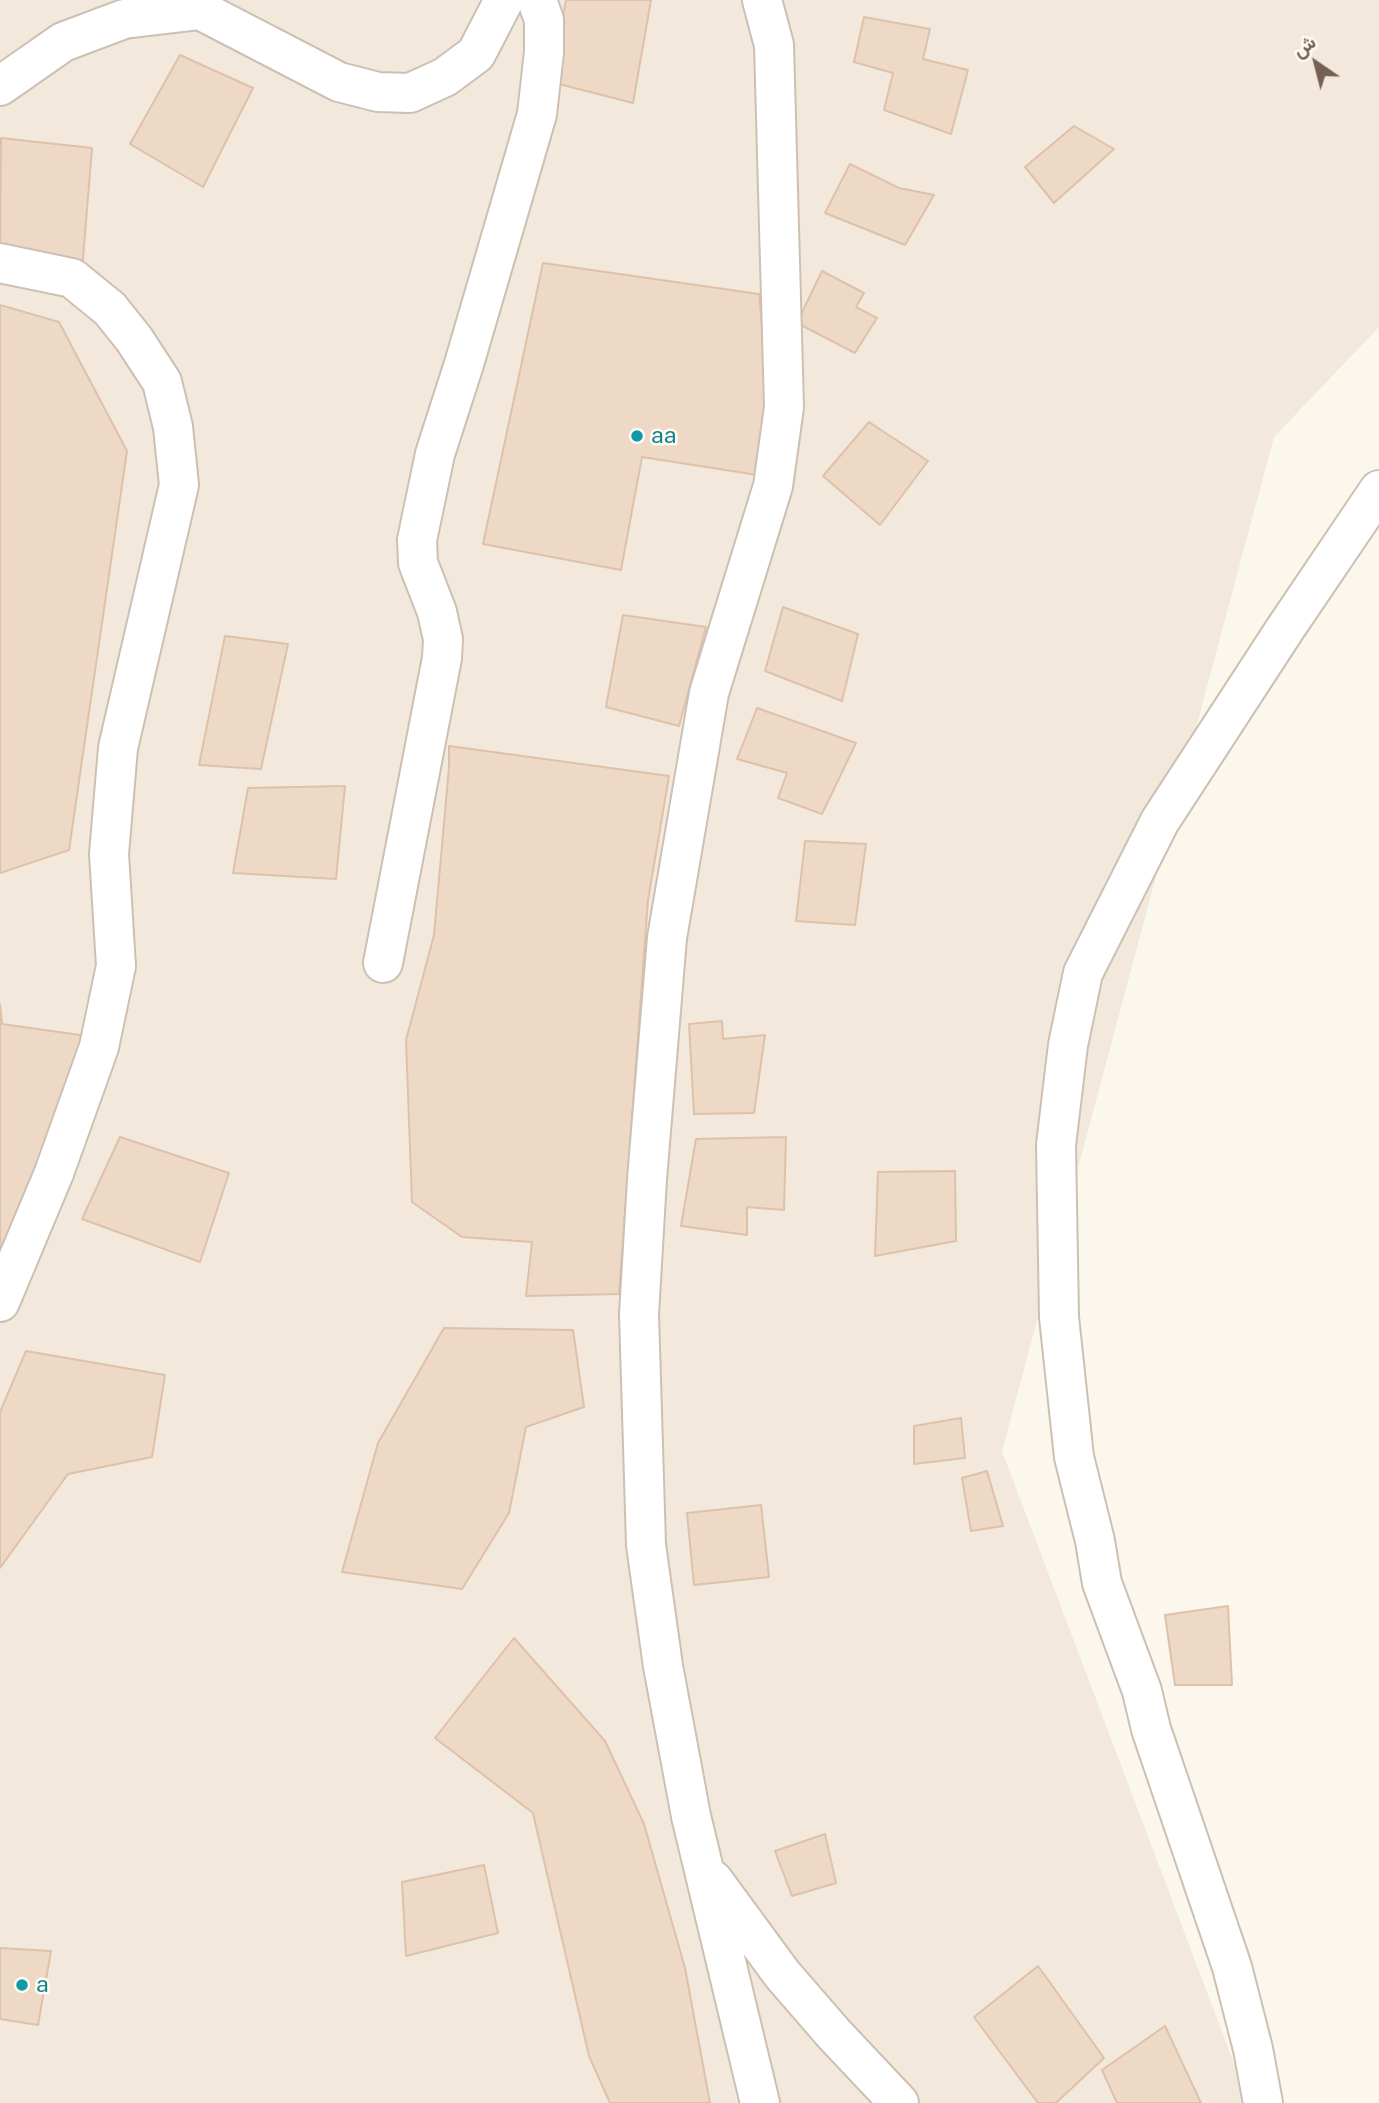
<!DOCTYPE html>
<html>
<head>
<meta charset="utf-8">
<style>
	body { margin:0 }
	#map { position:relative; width:1379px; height:2103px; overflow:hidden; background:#fbf7ed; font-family:"Public Sans",Vazirmatn,sans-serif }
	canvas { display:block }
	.north { position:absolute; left:1281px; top:28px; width:70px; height:70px; -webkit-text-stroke:5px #fefaf4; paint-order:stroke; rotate:325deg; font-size:19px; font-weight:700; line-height:28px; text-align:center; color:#756051 }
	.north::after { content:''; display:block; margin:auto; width:24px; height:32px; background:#756051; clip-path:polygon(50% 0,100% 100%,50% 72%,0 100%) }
</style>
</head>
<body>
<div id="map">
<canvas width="1379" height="2103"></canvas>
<div class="north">ش</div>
</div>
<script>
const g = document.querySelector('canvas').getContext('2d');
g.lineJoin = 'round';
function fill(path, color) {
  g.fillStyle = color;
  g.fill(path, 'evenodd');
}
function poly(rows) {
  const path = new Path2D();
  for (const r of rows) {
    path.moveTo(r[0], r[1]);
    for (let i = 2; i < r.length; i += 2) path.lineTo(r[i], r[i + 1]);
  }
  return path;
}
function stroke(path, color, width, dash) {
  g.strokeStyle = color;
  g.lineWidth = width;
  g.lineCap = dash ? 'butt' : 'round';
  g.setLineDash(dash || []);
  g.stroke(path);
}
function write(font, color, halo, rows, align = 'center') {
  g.font = font + ' "Public Sans",sans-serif';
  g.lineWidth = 5;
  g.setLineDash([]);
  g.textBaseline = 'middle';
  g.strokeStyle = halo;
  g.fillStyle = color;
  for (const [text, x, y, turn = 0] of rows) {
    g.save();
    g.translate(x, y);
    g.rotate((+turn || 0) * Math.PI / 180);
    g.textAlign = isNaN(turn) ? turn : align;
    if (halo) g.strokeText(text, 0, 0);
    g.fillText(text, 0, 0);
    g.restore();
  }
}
fill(poly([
	[0,0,1379,0,1379,327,1274,437,1002,1451,1249,2103,0,2103]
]), '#f2e9dc');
const building = poly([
	[566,0,651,0,633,103,551,82,566,0],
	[864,17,930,29,923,59,968,70,951,134,884,110,893,73,854,62,864,17],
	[180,55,253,88,203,187,130,144,180,55],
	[1074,126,1114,149,1054,203,1025,167,1074,126],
	[1,138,92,148,82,271,0,258,1,138],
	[850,164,899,188,934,195,905,245,825,213,850,164],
	[543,263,759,294,770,415,764,476,642,457,621,570,483,544,543,263],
	[822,271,864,293,856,307,877,318,855,353,797,323,822,271],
	[0,305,59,322,127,451,69,850,0,873,0,305],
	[869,422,928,461,880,525,823,476,869,422],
	[783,607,858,634,842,701,765,671,783,607],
	[623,615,706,627,679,726,606,707,623,615],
	[225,636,288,644,261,769,199,765,225,636],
	[757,708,856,743,822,814,778,798,787,773,737,759,757,708],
	[449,746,669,776,648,900,619,1294,526,1296,532,1242,462,1237,412,1202,406,1040,434,935,449,767,449,746],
	[345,786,336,879,233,873,248,788,345,786],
	[805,841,866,844,855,925,796,921,805,841],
	[0,1004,2,1024,87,1036,0,1259,0,1004],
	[722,1021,723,1039,765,1035,754,1113,694,1114,689,1024,722,1021],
	[120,1137,229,1173,200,1262,82,1219,120,1137],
	[786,1137,784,1210,747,1207,747,1235,681,1226,696,1139,786,1137],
	[955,1171,956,1241,875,1256,878,1172,955,1171],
	[444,1328,573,1330,584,1407,526,1427,509,1513,462,1589,342,1572,378,1443,444,1328],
	[26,1351,165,1375,152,1457,68,1474,0,1568,0,1412,26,1351],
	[961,1418,965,1458,914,1464,914,1426,961,1418],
	[987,1471,1003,1526,971,1531,962,1478,987,1471],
	[761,1505,769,1577,694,1585,687,1513,761,1505],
	[1228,1606,1232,1685,1175,1685,1165,1615,1228,1606],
	[514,1638,605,1741,644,1824,685,1968,710,2103,610,2103,589,2056,533,1813,435,1738,514,1638],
	[825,1834,836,1883,792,1896,775,1851,825,1834],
	[484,1865,498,1933,406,1956,402,1882,484,1865],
	[0,1948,51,1951,38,2025,0,2019,0,1948],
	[1038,1966,1104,2058,1056,2103,1038,2103,974,2017,1038,1966],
	[1165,2026,1201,2103,1117,2103,1102,2070,1165,2026]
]);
fill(building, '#eed9c7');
stroke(building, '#dfc1a9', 2);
const minor = poly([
	[0,86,63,42,124,19,200,10,339,82,378,92,410,93,445,77,476,54,504,0],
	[0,263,72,278,110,309,134,339,162,382,173,427,179,485,118,748,109,854,116,966,99,1047,54,1173,0,1302],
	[383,963,442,658,443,639,437,612,418,563,417,540,435,454,464,364,537,114,544,52,544,20,537,0],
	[713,1880,782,1974,834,2034,899,2103],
	[760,2103,691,1816,663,1666,646,1545,639,1314,647,1179,667,938,709,693,773,486,784,407,774,45,762,0],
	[1263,2103,1253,2049,1232,1967,1151,1729,1142,1691,1102,1583,1095,1541,1074,1457,1059,1317,1056,1145,1068,1045,1083,973,1160,821,1285,629,1379,490]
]);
stroke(minor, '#cdc0b3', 42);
stroke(minor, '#fff', 38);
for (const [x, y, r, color] of [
	[637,436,7,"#0f9aa8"],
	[22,1985,7,"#0f9aa8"]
]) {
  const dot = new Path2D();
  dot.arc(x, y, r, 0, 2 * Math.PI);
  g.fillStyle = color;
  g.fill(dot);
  stroke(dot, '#fefaf4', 2.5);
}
write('23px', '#0d838f', '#fefaf4', [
	["aa",651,436],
	["a",36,1985]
], 'left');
</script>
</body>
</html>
